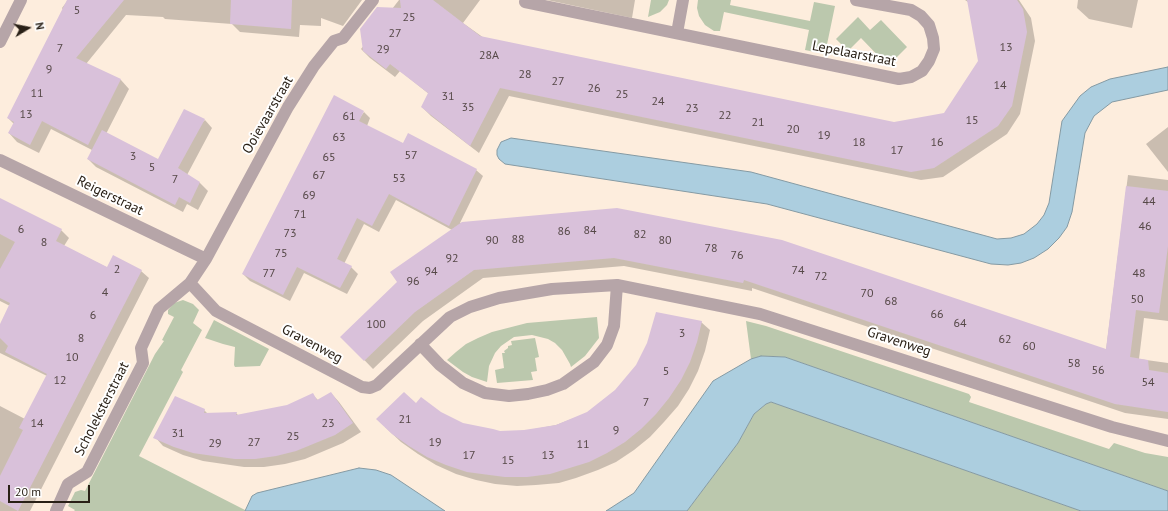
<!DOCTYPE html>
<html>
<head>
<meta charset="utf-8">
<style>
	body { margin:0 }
	#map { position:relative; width:1168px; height:511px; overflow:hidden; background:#fdeddd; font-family:"PT Sans",sans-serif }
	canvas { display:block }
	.north { position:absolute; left:8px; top:8px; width:40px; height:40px; -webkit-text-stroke:3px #fff; paint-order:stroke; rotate:80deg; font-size:11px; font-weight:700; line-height:16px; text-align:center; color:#292016 }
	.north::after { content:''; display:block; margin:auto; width:14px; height:18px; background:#292016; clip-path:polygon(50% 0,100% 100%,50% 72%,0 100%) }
	.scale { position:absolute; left:8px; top:485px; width:82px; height:18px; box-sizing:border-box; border:2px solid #292016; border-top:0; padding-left:5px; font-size:12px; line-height:14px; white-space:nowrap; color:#292016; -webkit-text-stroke:3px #fff; paint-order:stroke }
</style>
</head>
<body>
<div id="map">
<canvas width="1168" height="511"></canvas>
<div class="north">N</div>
<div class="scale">20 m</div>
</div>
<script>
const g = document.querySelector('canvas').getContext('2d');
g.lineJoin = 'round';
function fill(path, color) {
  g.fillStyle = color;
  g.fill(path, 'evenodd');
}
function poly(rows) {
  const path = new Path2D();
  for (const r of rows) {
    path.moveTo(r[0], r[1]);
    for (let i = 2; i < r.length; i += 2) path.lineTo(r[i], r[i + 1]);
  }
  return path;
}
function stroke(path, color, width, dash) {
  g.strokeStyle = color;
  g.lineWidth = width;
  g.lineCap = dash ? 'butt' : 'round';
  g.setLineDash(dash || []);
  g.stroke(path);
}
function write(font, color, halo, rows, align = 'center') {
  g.font = font + ' "PT Sans",sans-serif';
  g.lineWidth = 4;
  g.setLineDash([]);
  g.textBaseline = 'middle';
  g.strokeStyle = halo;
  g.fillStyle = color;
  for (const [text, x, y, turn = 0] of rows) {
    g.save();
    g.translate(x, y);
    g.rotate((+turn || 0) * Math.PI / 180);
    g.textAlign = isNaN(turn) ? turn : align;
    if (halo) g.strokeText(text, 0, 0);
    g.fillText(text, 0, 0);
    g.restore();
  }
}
fill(poly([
	[651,0,669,0,667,5,660,12,648,17],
	[698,0,731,0,730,5,810,21,814,2,835,6,825,54,805,50,809,30,724,12,720,31,714,31,705,25,699,16,697,8],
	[858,17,870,30,881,20,907,47,888,66,861,38,848,51,836,39],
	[183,300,193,304,199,310,193,323,202,330,181,370,183,372,139,456,245,510,245,511,74,511,75,510,68,506,75,492,81,490,85,491,155,354,164,341,162,340,174,317,168,314,168,310,174,303],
	[597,317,599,338,585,356,571,367,570,364,562,350,555,343,548,339,532,335,514,337,501,346,495,353,489,366,487,382,472,377,463,372,447,360,456,352,466,344,478,338,492,332,527,323],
	[214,320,269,349,260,366,235,367,234,365,235,347,223,344,205,338],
	[746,321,766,326,969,394,971,397,969,402,1109,449,1114,443,1145,453,1168,457,1168,491,785,357,761,356,751,359],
	[535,338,539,357,535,358,537,371,531,372,533,380,497,383,495,370,504,368,502,353,505,353,504,351,508,348,508,346,512,345,511,341],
	[771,402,777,404,1081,511,687,511,738,443,754,414,766,404]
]), '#bbc8ad');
const water = poly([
	[1168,67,1168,90,1112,102,1094,116,1085,133,1072,212,1067,227,1059,238,1048,249,1034,258,1021,263,1008,265,991,264,767,204,505,164,499,159,497,155,497,150,501,142,511,138,751,172,997,239,1011,238,1024,234,1037,224,1044,215,1049,203,1062,121,1080,96,1091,87,1110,79,1168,67],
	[761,356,785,357,1168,491,1168,511,1081,511,771,402,766,404,754,414,738,443,687,511,606,511,634,493,713,381,751,359,761,356],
	[359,468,376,470,391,475,445,511,245,511,252,496,257,493,359,468]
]);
fill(water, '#accedf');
stroke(water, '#859aa3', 1);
fill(poly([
	[68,0,362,0,343,26,321,18,321,26,300,25,299,37,240,32,232,24,165,19,163,17,126,15,86,64,121,80,129,89,106,134,158,161,205,120,212,128,187,175,200,183,208,191,198,210,187,204,183,212,96,167,88,159,92,150,51,129,39,153,17,142,9,133,14,124,8,118,63,10,62,8],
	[399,0,480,0,463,23,484,38,894,123,944,114,980,61,968,2,965,0,1019,0,1031,18,1035,41,1020,114,1007,134,943,177,921,180,509,96,479,153,431,116,422,107,429,94,400,71,395,77,370,58,361,49],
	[547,0,635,0,632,18],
	[1078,0,1138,0,1132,28,1089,19,1077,8],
	[364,112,370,118,367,126,404,144,476,170,483,176,460,223,617,209,1106,350,1128,175,1168,180,1168,321,1144,318,1139,359,1168,363,1168,419,1125,413,752,288,752,291,624,266,483,278,423,321,373,369,342,337,452,230,396,200,379,232,364,224,344,264,351,267,358,274,347,294,304,273,290,301,250,281,243,274],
	[1168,127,1168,172,1146,144],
	[0,199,61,230,69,238,64,246,108,268,141,271,149,278,30,511,0,511,0,406,25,419,47,376,0,353,0,326,10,306,0,301],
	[701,322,710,330,705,351,698,371,689,389,678,406,664,422,650,437,634,450,616,462,598,470,576,478,559,483,536,485,517,486,495,484,476,480,456,474,436,465,418,454,401,442,385,427,416,405,441,413,463,424,499,432,524,431,556,425,587,413],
	[331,393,339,402,361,432,343,443,305,459,285,464,264,467,244,467,203,461,183,455,163,446,155,437,204,410,208,414,236,413,239,416,287,406,313,395,319,401]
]), '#0003');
fill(poly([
	[67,0,124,0,76,58,121,79,88,145,42,121,30,145,8,133,14,122,7,118],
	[231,0,292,0,291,29,230,24],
	[400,0,433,0,480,36,894,122,944,113,978,61,967,0,1017,0,1023,9,1027,32,1012,106,998,126,934,168,911,172,500,88,470,146,421,107,428,93,390,64,386,69,363,51,360,29,377,7,401,8],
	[334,95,364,111,359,121,403,143,408,133,477,169,449,226,389,194,372,226,357,218,337,259,352,266,340,288,297,267,283,295,242,274],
	[184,109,205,119,178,168,200,182,190,203,179,197,175,205,87,159,102,130,158,159],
	[1126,186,1168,191,1168,246,1159,313,1136,310,1130,357,1148,360,1149,370,1168,373,1168,412,1115,404,744,280,743,283,614,258,474,270,415,312,364,361,340,337,397,282,390,272,462,222,617,208,782,240,1106,349],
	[0,198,62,229,56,241,107,267,113,255,142,270,18,511,0,501,0,476,23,430,19,428,47,374,5,352,8,346,0,338,0,324,10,303,0,298,0,269,15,242,0,234],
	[656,312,702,321,697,342,690,362,681,380,669,398,656,414,641,429,625,442,607,453,589,462,550,474,527,477,505,477,467,472,446,465,427,457,409,446,392,434,376,419,404,392,416,403,421,397,441,412,463,423,493,429,500,431,524,430,556,425,587,412,615,390,636,365,647,343],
	[331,392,353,423,335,435,296,451,276,456,255,459,235,459,193,453,174,447,153,438,175,396,205,409,204,413,237,412,236,415,287,405,313,393,317,400]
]), '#d9c1da');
stroke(poly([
	[525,2,899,79,911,77,922,71,929,61,934,49,933,38,929,25,921,16,911,10,856,0],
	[677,33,683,0],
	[0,42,21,0],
	[0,160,206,259],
	[190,283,216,311,362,387,370,388,377,385,450,317,470,307,499,298,552,289,617,285,760,314,1112,427,1168,441],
	[420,344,440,365,463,383,485,393,509,396,528,394,547,390,563,384,594,362,607,345,614,326,617,285],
	[56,511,68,484,87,472,143,363,141,348,159,309,190,283,206,259,288,107,314,66,334,41,343,38,373,0]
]), '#b6a5a8', 12);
write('12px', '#554847', null, [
	["5",77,11],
	["25",409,18],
	["27",395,34],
	["13",1006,48],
	["7",60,49],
	["29",383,50],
	["28A",489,56],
	["9",49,70],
	["28",525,75],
	["27",558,82],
	["14",1000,86],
	["26",594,89],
	["11",37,94],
	["25",622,95],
	["31",448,97],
	["24",658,102],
	["35",468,108],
	["23",692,109],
	["13",26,115],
	["22",725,116],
	["61",349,117],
	["15",972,121],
	["21",758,123],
	["20",793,130],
	["19",824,136],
	["63",339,138],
	["18",859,143],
	["16",937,143],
	["17",897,151],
	["57",411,156],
	["3",133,157],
	["65",329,158],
	["5",152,168],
	["67",319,176],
	["53",399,179],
	["7",175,180],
	["69",309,196],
	["44",1149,202],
	["71",300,215],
	["46",1145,227],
	["6",21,230],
	["84",590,231],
	["86",564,232],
	["73",290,234],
	["82",640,235],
	["88",518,240],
	["90",492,241],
	["80",665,241],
	["8",44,243],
	["78",711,249],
	["75",281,254],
	["76",737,256],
	["92",452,259],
	["2",117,270],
	["74",798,271],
	["94",431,272],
	["77",269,274],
	["48",1139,274],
	["72",821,277],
	["96",413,282],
	["4",105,293],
	["70",867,294],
	["50",1137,300],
	["68",891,302],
	["66",937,315],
	["6",93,316],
	["64",960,324],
	["100",376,325],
	["3",682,334],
	["8",81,339],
	["62",1005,340],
	["60",1029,347],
	["10",72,358],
	["58",1074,364],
	["56",1098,371],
	["5",666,372],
	["12",60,381],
	["54",1148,383],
	["7",646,403],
	["21",405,420],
	["14",37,424],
	["23",328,424],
	["9",616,431],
	["31",178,434],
	["25",293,437],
	["27",254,443],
	["19",435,443],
	["29",215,444],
	["11",583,445],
	["17",469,456],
	["13",548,456],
	["15",508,461]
]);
write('14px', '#292016', '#fff', [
	["Lepelaarstraat",854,54,11],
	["Ooievaarstraat",268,115,-60],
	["Reigerstraat",110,196,26],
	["Gravenweg",899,342,18],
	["Gravenweg",312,344,28],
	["Scholeksterstraat",102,409,-63]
]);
</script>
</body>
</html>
